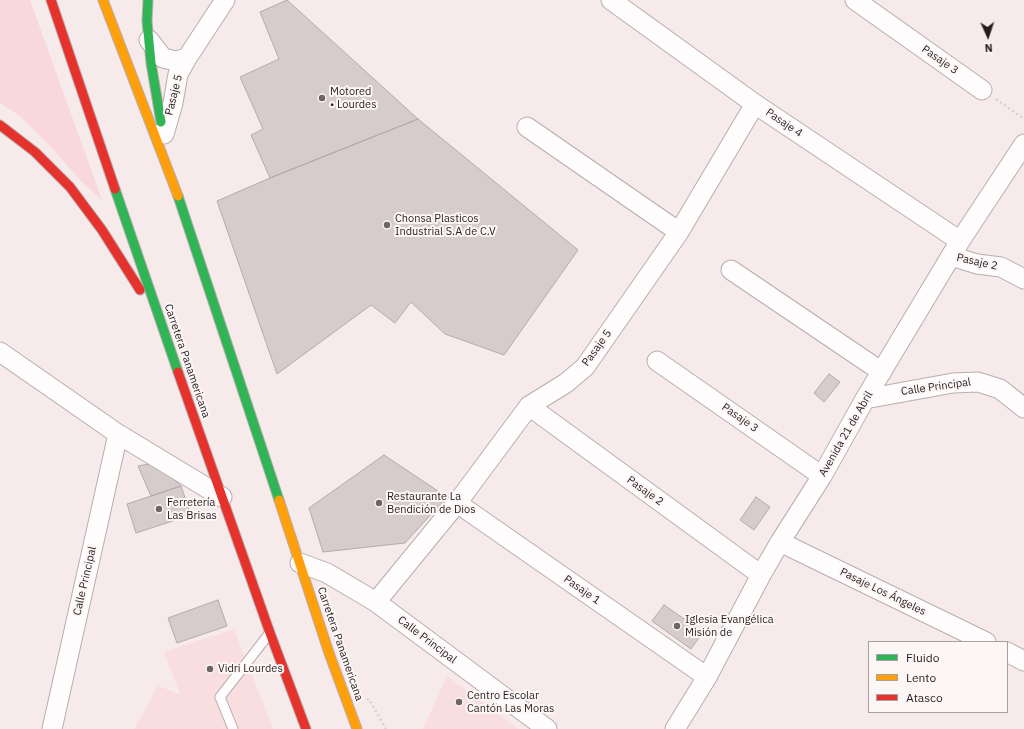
<!DOCTYPE html>
<html>
<head>
<meta charset="utf-8">
<style>
	body { margin:0 }
	#map { position:relative; width:1024px; height:729px; overflow:hidden; background:#f6eaea; font-family:"IBM Plex Sans",sans-serif }
	canvas { display:block }
	.legend { position:absolute; left:868px; top:641px; width:140px; height:72px; box-sizing:border-box; background:#fcf6f6; border:1px solid #a79fa0; margin:0; padding:5px 7px; list-style:none; font-size:12px; color:#271d1e }
	.legend li { display:flex; align-items:center; gap:8px; height:20px }
	.legend b { width:20px; border:1px solid #a79fa0 }
	.north { position:absolute; left:968px; top:16px; width:40px; height:40px; -webkit-text-stroke:3px #fcf6f6; paint-order:stroke; rotate:177deg; font-size:11px; font-weight:700; line-height:16px; text-align:center; color:#271d1e }
	.north::after { content:''; display:block; margin:auto; width:14px; height:18px; background:#271d1e; clip-path:polygon(50% 0,100% 100%,50% 72%,0 100%) }
</style>
</head>
<body>
<div id="map">
<canvas width="1024" height="729"></canvas>
<ul class="legend">
<li><b style="height:5px;background:#30b455"></b>Fluido</li>
<li><b style="height:5px;background:#ff9f0a"></b>Lento</li>
<li><b style="height:5px;background:#e5322d"></b>Atasco</li>
</ul>
<div class="north">N</div>
</div>
<script>
const g = document.querySelector('canvas').getContext('2d');
g.lineJoin = 'round';
function fill(path, color) {
  g.fillStyle = color;
  g.fill(path, 'evenodd');
}
function poly(rows) {
  const path = new Path2D();
  for (const r of rows) {
    path.moveTo(r[0], r[1]);
    for (let i = 2; i < r.length; i += 2) path.lineTo(r[i], r[i + 1]);
  }
  return path;
}
function stroke(path, color, width, dash) {
  g.strokeStyle = color;
  g.lineWidth = width;
  g.lineCap = dash ? 'butt' : 'round';
  g.setLineDash(dash || []);
  g.stroke(path);
}
function write(font, color, halo, rows, align = 'center') {
  g.font = font + ' "IBM Plex Sans",sans-serif';
  g.lineWidth = 4;
  g.setLineDash([]);
  g.textBaseline = 'middle';
  g.strokeStyle = halo;
  g.fillStyle = color;
  for (const [text, x, y, turn = 0] of rows) {
    g.save();
    g.translate(x, y);
    g.rotate((+turn || 0) * Math.PI / 180);
    g.textAlign = isNaN(turn) ? turn : align;
    if (halo) g.strokeText(text, 0, 0);
    g.fillText(text, 0, 0);
    g.restore();
  }
}
fill(poly([
	[234,629,273,729,134,729,158,686,180,694,164,652],
	[447,676,518,729,423,729]
]), '#f9dee0');
fill(poly([
	[0,0,30,0,102,200,82,182,51,147,20,116,0,103]
]), '#f9d8db');
const building = poly([
	[287,0,418,119,270,178,251,135,263,129,240,77,279,59,260,12,287,0],
	[418,119,578,250,504,355,445,334,411,302,395,323,371,305,277,374,217,201,270,178,418,119],
	[829,374,840,382,824,402,814,393,829,374],
	[384,455,447,497,405,543,323,552,309,508,384,455],
	[149,464,170,476,181,486,151,496,138,466,149,464],
	[181,486,191,515,136,533,127,504,181,486],
	[756,497,770,507,754,530,740,520,756,497],
	[218,600,227,626,177,643,168,618,218,600],
	[664,605,703,632,691,649,652,621,664,605]
]);
fill(building, '#d6cccc');
stroke(building, '#b5aaab', 1);
const lane = poly([
	[233,729,220,697,269,634]
]);
const street = poly([
	[611,0,755,104,960,241],
	[855,0,982,90],
	[149,40,163,58,176,61,187,58],
	[527,127,679,232],
	[164,134,173,103,178,74,187,58,225,0],
	[951,256,977,264,1001,267,1024,279],
	[731,270,882,372],
	[0,352,118,434,222,497],
	[657,361,822,476],
	[865,399,953,383,978,382,1000,389,1024,408],
	[529,406,761,575],
	[457,503,707,677],
	[780,542,986,642],
	[300,563,327,573,376,602,547,729],
	[376,602,457,503,529,406,566,383,585,367,679,232,755,104],
	[1007,652,1024,661],
	[52,729,118,434],
	[675,729,707,677,761,575,780,542,822,476,865,399,960,241,1024,144]
]);
const fast = poly([
	[148,0,147,21,151,63,161,122],
	[115,189,178,372],
	[178,196,279,500]
]);
const slow = poly([
	[103,0,178,196],
	[279,500,329,653,357,729]
]);
const jam = poly([
	[51,0,115,189],
	[0,125,35,152,70,187,102,230,140,290],
	[178,372,270,633,306,729]
]);
stroke(lane, '#b8aeae', 11);
stroke(street, '#b8aeae', 21);
stroke(fast, '#b8aeae', 11);
stroke(slow, '#b8aeae', 11);
stroke(jam, '#b8aeae', 11);
stroke(poly([
	[996,99,1024,119],
	[367,700,369,699,386,729]
]), '#d6d1d2', 2.5, [2, 3]);
stroke(lane, '#fefcfc', 9);
stroke(street, '#fefcfc', 19);
stroke(fast, '#30b455', 9);
stroke(slow, '#ff9f0a', 9);
stroke(jam, '#e5322d', 9);
for (const [x, y, r, color] of [
	[322,98,4,"#6f6565"],
	[387,225,4,"#6f6565"],
	[379,503,4,"#6f6565"],
	[159,509,4,"#6f6565"],
	[677,626,4,"#6f6565"],
	[210,669,4,"#6f6565"],
	[459,702,4,"#6f6565"]
]) {
  const dot = new Path2D();
  dot.arc(x, y, r, 0, 2 * Math.PI);
  g.fillStyle = color;
  g.fill(dot);
  stroke(dot, '#fcf6f6', 1.5);
}
write('11px', '#271d1e', '#fcf6f6', [
	["Pasaje 3",940,60,35],
	["Pasaje 5",174,95,-76],
	["Pasaje 4",784,123,34],
	["Pasaje 2",977,262,13],
	["Pasaje 5",597,348,-54],
	["Carretera Panamericana",187,361,71],
	["Calle Principal",936,387,-8],
	["Pasaje 3",740,418,35],
	["Avenida 21 de Abril",846,434,-60],
	["Pasaje 2",645,491,36],
	["Calle Principal",85,581,-77],
	["Pasaje 1",582,590,35],
	["Pasaje Los Ángeles",883,592,26],
	["Calle Principal",427,640,37],
	["Carretera Panamericana",340,644,71]
]);
write('11px', '#271d1e', '#fcf6f6', [
	["Motored",330,92],
	["• Lourdes",330,105],
	["Chonsa Plasticos",395,219],
	["Industrial S.A de C.V",395,232],
	["Restaurante La",387,497],
	["Bendición de Dios",387,510],
	["Ferretería",167,503],
	["Las Brisas",167,516],
	["Iglesia Evangélica",685,620],
	["Misión de",685,633],
	["Vidri Lourdes",218,669],
	["Centro Escolar",467,696],
	["Cantón Las Moras",467,709]
], 'left');
</script>
</body>
</html>
